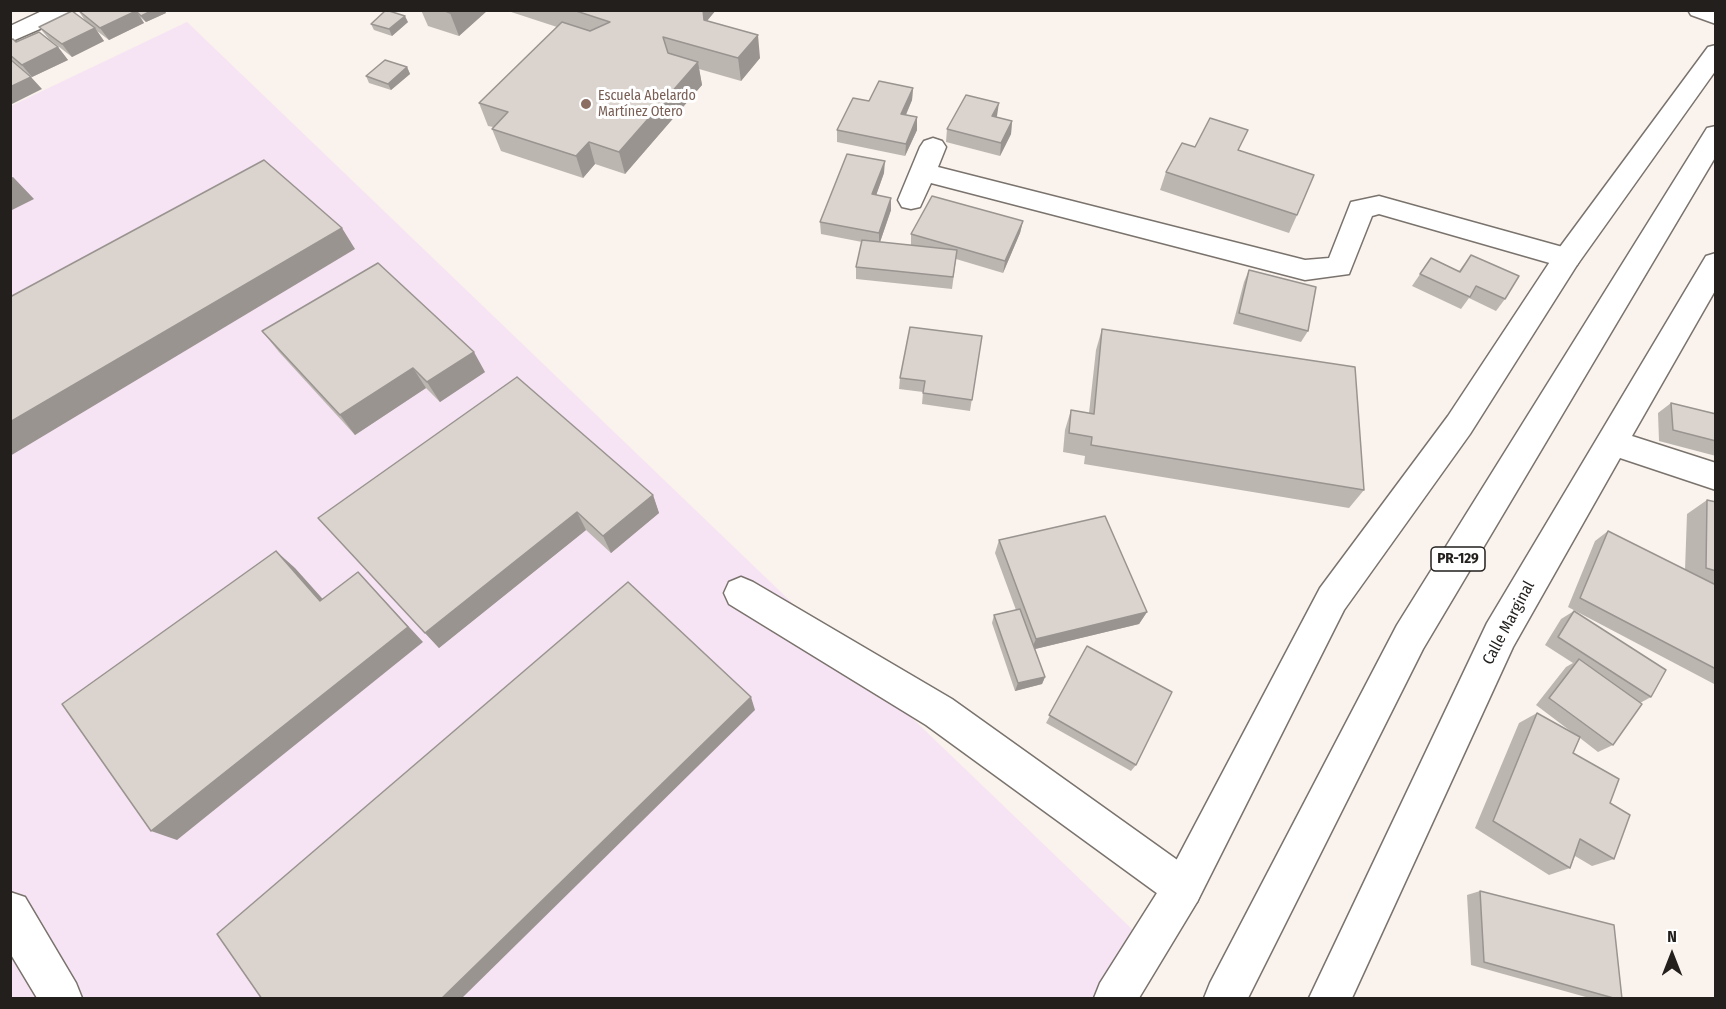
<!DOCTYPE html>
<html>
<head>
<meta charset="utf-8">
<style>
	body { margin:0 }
	#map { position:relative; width:1726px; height:1009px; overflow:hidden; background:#faf2ec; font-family:"Fira Sans Condensed",sans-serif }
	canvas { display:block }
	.frame { position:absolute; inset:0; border:12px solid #221f1d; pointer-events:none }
	.north { position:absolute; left:1642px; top:925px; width:60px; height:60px; -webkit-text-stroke:4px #fff; paint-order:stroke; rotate:0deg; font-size:16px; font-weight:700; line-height:24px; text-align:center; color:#221f1d }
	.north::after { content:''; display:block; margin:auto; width:21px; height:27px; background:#221f1d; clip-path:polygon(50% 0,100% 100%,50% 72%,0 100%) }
</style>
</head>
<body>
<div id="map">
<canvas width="1726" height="1009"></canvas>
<div class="frame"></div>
<div class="north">N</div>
</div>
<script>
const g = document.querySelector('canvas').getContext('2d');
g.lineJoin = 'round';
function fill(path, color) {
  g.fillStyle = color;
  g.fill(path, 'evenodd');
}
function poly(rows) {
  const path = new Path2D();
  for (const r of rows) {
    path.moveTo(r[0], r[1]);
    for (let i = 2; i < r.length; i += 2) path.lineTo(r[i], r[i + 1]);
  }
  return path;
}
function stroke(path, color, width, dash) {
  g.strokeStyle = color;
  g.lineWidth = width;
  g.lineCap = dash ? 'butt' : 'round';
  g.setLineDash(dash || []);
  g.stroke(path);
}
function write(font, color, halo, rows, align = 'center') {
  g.font = font + ' "Fira Sans Condensed",sans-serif';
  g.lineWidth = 6;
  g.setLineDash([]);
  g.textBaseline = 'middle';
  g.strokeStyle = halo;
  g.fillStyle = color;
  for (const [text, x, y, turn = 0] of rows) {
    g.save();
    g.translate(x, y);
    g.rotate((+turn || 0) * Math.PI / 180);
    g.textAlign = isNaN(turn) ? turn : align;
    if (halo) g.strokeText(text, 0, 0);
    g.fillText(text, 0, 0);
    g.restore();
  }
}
fill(poly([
	[187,22,1138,935,1095,998,11,998,11,106]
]), '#f6e3f4');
const minor = poly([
	[44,10,75,10,72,15,10,42,10,26,44,10],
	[1688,10,1716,10,1716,24,1691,15,1688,10],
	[933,138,942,141,946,147,938,167,1305,260,1329,258,1351,202,1379,196,1577,251,1581,258,1577,265,1567,268,1379,214,1372,216,1349,274,1305,280,931,183,920,207,911,209,902,207,898,200,920,147,924,141,933,138],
	[1716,253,1716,289,1632,436,1716,463,1716,490,1620,458,1513,647,1352,998,1309,998,1487,623,1706,256,1716,253],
	[741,577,753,582,952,699,1197,874,1203,888,1197,902,1183,908,1169,902,926,725,729,604,724,593,729,582,741,577],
	[10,892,25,897,76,983,82,998,37,998,10,953,10,892]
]);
const major = poly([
	[1716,45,1716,70,1577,265,1470,434,1344,610,1197,902,1139,998,1094,998,1100,983,1169,874,1320,588,1448,416,1557,251,1708,47,1716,45],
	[1716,126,1716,156,1423,649,1248,998,1204,998,1210,983,1397,625,1707,128,1716,126]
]);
stroke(minor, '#7a736d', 3);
stroke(major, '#7a736d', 3);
fill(minor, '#fff');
fill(major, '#fff');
fill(poly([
	[78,10,164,10,166,13,146,22,141,18,144,23,109,40,97,31,104,41,72,57,49,39,39,27,86,22],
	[421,10,488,10,459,36,428,26],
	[505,10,716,10,707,21,760,58,741,81,699,69,702,85,625,174,595,164,583,178,501,151,492,129,493,127,488,126,479,103,557,27],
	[408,22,392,36,374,30,371,24],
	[10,40,16,42,58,47,68,60,32,77,10,58],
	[407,67,410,74,391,90,369,83,366,76],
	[913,88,912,100,906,115,917,117,917,130,905,156,837,142,837,130,869,101],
	[997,116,996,117,1012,121,1011,134,1000,156,946,142,947,129],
	[1195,147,1239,151,1297,215,1289,233,1160,190,1166,172],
	[884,173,876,195,891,198,891,210,880,242,911,245,911,234,1023,221,1020,233,1003,273,956,259,952,289,856,279,856,267,862,242,821,234,820,222],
	[1471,255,1505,299,1496,311,1469,298,1461,309,1412,286,1431,258,1459,271],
	[1249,270,1308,331,1301,342,1233,324,1244,282],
	[1102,329,1364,490,1349,508,1084,464,1085,456,1063,452,1065,430,1071,410,1089,413,1096,350],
	[262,331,485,372,440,402,426,388,355,435,279,352],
	[982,336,970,411,922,404,923,392,899,389,900,378],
	[1671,403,1716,414,1716,456,1659,441,1658,413],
	[653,495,659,513,611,553,586,530,439,648,318,518],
	[1707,500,1716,502,1716,685,1568,607,1595,541,1608,531,1685,570,1687,514],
	[999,540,1147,612,1139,624,1035,649,1045,677,1042,684,1015,691,992,623,994,615,1016,610,995,553],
	[1574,611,1651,697,1640,703,1613,745,1598,752,1580,738,1573,753,1610,803,1614,859,1592,866,1575,856,1570,868,1549,875,1475,828,1519,723,1537,713,1577,736,1536,705,1566,667,1573,663,1545,645,1561,619],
	[1087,646,1136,765,1131,771,1046,723],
	[1480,891,1622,999,1593,999,1471,965,1467,895]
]), '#bcb6b1');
fill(poly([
	[153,10,164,10,166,13,146,22,141,16],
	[453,10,488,10,459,36,450,13],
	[703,10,716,10,706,22,704,20],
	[136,11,144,23,109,40,100,28],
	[405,16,408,22,392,36,389,29],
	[95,28,104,41,72,57,62,44],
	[758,35,760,58,741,81,738,58],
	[58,47,68,60,32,77,22,65],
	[698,62,702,85,625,174,619,152],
	[407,67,410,74,391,90,388,84],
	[31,77,42,89,10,105,10,87],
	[913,88,912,100,901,126,901,114],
	[999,103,997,116,990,129,992,116],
	[917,117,917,130,905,156,906,144],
	[1012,121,1011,134,1000,156,1001,143],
	[589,142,595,164,583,178,576,156],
	[885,161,884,173,872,207,872,194],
	[13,177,34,199,10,211,10,178],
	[891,198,891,210,879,245,879,233],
	[1023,221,1020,233,1003,273,1005,261],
	[342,228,355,249,10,456,10,422],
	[474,352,485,372,440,402,427,382],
	[413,368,426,388,355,435,340,415],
	[653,495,659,513,611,553,603,536],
	[577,512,586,530,439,648,425,633],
	[276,551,295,568,338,616,320,601],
	[358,572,423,642,177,840,151,831],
	[1147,612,1139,624,1031,650,1036,639],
	[1045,677,1042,684,1015,691,1018,683],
	[751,697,755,710,461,999,441,999]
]), '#999490');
const building = poly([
	[78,10,135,10,136,11,100,28,78,10],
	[135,10,153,10,141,16,135,10],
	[386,10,405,16,389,29,371,24,386,10],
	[443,10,453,10,450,13,443,10],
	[573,10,703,10,704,20,758,35,738,58,663,37,668,53,698,62,619,152,589,142,576,156,492,129,508,112,479,103,562,22,590,31,610,22,573,10],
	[72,11,95,28,62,44,39,27,72,11],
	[39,32,58,47,22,65,10,55,10,40,13,39,16,42,39,32],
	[10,59,31,77,10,87,10,59],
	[385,60,407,67,388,84,366,76,385,60],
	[879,81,913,88,901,114,917,117,906,144,837,130,853,98,869,101,879,81],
	[966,95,999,103,992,116,1012,121,1001,143,947,129,966,95],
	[1210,118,1248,130,1238,150,1314,175,1297,215,1166,172,1182,143,1195,147,1210,118],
	[847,154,885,161,872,194,891,198,879,233,820,222,847,154],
	[264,160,342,228,10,422,10,297,264,160],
	[932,196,1023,221,1005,261,911,234,932,196],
	[862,240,957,250,953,277,856,267,862,240],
	[1471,255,1519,276,1505,299,1476,286,1470,297,1420,274,1431,258,1460,272,1471,255],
	[378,263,474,352,427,382,413,368,340,415,262,331,378,263],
	[1249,270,1316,287,1308,331,1239,313,1249,270],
	[910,327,982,336,972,400,923,393,925,381,900,378,910,327],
	[1102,329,1355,367,1364,490,1091,445,1092,437,1069,433,1071,410,1094,414,1102,329],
	[517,377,653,495,603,536,577,512,425,633,318,518,517,377],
	[1671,403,1716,414,1716,441,1673,430,1671,403],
	[1707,500,1716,502,1716,571,1706,568,1707,500],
	[1105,516,1147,612,1036,639,999,540,1105,516],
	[1608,531,1716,585,1716,669,1580,598,1608,531],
	[276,551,320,601,358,572,408,627,151,831,62,704,276,551],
	[628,582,751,697,441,999,262,999,217,934,628,582],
	[1020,609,1045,677,1018,683,994,615,1020,609],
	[1574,611,1666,670,1651,697,1558,637,1574,611],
	[1087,646,1172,692,1136,765,1049,715,1087,646],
	[1579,659,1642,704,1613,745,1549,698,1579,659],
	[1537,713,1580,737,1573,753,1619,779,1610,803,1630,815,1614,859,1580,839,1570,868,1493,821,1537,713],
	[1480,891,1614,925,1622,999,1617,999,1484,962,1480,891]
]);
fill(building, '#dbd4ce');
stroke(building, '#999490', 1.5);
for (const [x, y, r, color] of [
	[586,104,6,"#8d6e63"]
]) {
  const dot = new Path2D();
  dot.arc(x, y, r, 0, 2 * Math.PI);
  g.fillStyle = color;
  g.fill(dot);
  stroke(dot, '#fff', 2);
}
write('14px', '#785e54', '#fff', [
	["Escuela Abelardo",598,96],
	["Martínez Otero",598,112]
], 'left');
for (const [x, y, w] of [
	[1458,559,54]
]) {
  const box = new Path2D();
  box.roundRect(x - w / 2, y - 12, w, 24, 4.5);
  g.fillStyle = '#fff';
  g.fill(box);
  stroke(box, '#221f1d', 1.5);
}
write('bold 15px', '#221f1d', null, [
	["PR-129",1458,559]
]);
write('16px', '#221f1d', '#fff', [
	["Calle Marginal",1509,623,-62]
]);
</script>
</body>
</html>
